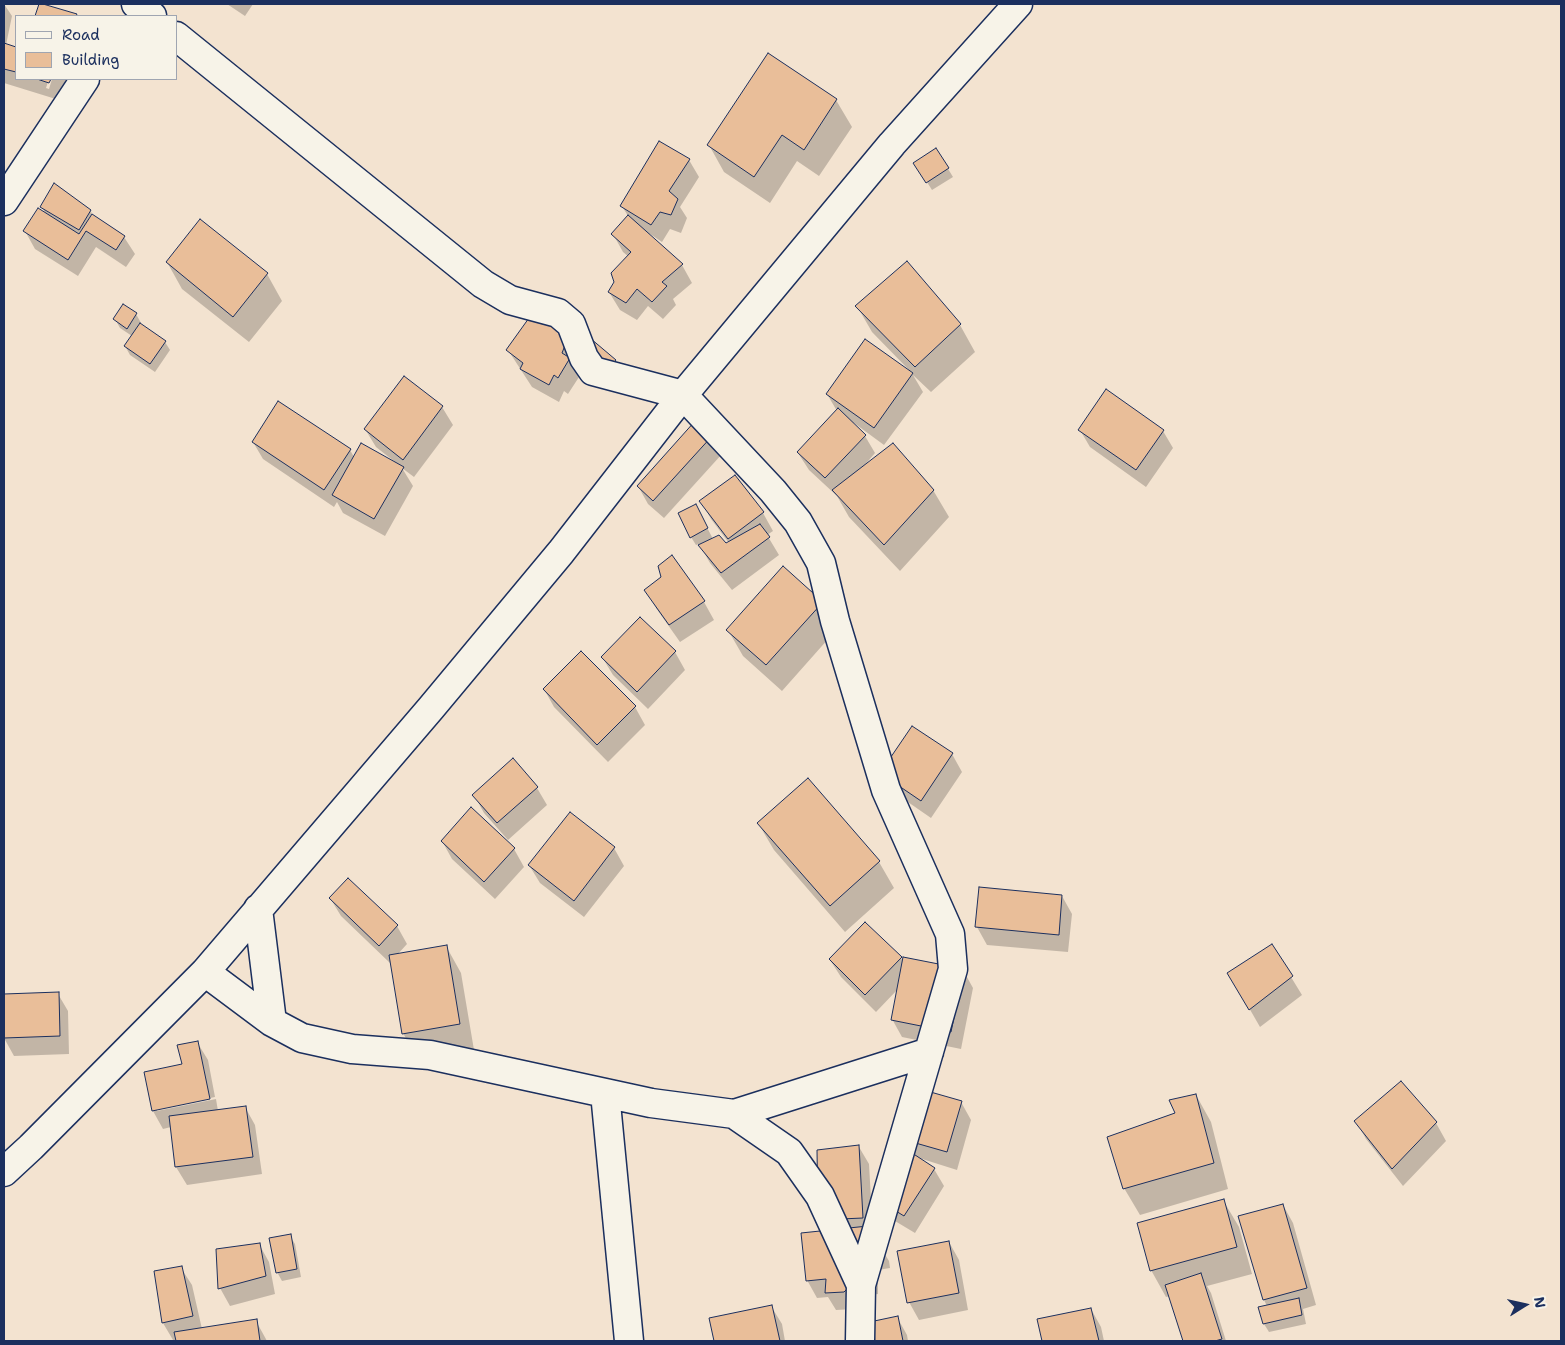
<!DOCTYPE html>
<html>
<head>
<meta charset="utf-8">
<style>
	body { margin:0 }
	#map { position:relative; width:1565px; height:1345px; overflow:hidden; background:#f3e3d0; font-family:"Shantell Sans",sans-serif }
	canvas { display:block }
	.frame { position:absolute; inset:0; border:5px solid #1b2f5e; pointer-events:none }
	.legend { position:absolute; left:15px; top:15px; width:162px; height:65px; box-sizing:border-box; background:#f7f3e8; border:1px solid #9fa5b1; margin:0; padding:6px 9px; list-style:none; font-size:15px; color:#1b2f5e }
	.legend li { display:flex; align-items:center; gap:10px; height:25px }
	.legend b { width:25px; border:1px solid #9fa5b1 }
	.north { position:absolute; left:1500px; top:1280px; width:50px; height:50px; -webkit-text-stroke:4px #f7f3e8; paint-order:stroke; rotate:80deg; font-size:14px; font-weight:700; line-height:20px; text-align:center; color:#1b2f5e }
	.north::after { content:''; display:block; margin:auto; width:18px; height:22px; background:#1b2f5e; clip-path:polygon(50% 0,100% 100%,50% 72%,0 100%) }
</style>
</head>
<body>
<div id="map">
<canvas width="1565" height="1345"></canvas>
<div class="frame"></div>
<ul class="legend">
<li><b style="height:6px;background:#f7f3e8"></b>Road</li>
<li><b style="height:14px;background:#e9be99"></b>Building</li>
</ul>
<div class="north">N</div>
</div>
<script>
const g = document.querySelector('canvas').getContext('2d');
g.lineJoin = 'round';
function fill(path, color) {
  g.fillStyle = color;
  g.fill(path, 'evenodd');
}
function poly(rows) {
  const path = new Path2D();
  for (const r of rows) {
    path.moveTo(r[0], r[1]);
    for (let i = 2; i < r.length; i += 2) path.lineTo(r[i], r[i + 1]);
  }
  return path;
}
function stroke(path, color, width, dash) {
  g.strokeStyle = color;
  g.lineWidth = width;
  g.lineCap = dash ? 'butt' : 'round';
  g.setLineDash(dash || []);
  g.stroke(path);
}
fill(poly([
	[4,4,12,16,6,45,16,48,16,79,49,79,46,88,49,89,52,79,66,79,59,100,4,83],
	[227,4,253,4,245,16],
	[769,55,836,100,852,127,819,176,797,161,770,203,724,172,709,145],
	[936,149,953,177,932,190,920,171],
	[689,160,699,177,680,207,687,218,681,233,670,229,662,242,650,234,649,235,682,265,692,283,673,299,676,305,663,319,648,306,637,320,620,310,609,292,629,257,623,252,613,234,628,216,622,206],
	[42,207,90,210,94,217,124,237,135,254,126,267,96,247,78,276,35,249,25,231,46,215],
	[167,262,267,274,282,301,249,342,182,289],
	[124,306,136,314,141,323,140,324,165,342,170,350,155,372,130,355,125,346,132,336,120,328,115,319],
	[857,306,960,325,975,352,931,392,913,375,923,392,884,445,854,423,853,425,865,436,875,453,863,467,933,490,949,517,900,571,849,517,837,496,809,470,798,453,837,411,827,394,909,370,872,332],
	[548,321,615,361,620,369,573,367,579,377,568,394,564,391,559,402,532,387,508,350],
	[404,378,442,407,453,425,414,477,402,468,413,486,385,536,343,513,337,502,334,507,263,459,253,442,350,450,354,457,395,462,376,447,365,429],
	[697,422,722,454,664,518,648,504,638,486],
	[1080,430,1163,431,1173,448,1146,487,1090,447],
	[735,477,763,513,773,531,767,535,779,555,732,590,710,563,699,544,696,545,691,537,700,514,713,539,725,545,729,543,711,519,701,501],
	[672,557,704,602,714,620,680,642,656,608,646,590,663,577],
	[784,568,837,629,782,691,743,656,728,630],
	[675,652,685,670,648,709,613,675,602,657],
	[544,689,635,707,645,725,608,762,554,707],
	[952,754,962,772,931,818,892,791,882,773],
	[808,780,879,862,894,888,845,932,774,850,758,823],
	[537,788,547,805,508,840,484,813,474,795],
	[442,841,514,849,524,867,495,899,452,859],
	[614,848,624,866,584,917,540,883,529,865],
	[1062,896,1072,914,1068,952,987,945,977,927],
	[330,898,397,926,407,944,397,955,446,946,461,973,474,1050,418,1060,403,1033,391,961,390,963,341,916],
	[1272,946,1302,995,1260,1027,1229,973],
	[901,958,903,962,963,970,973,988,961,1049,902,1037,892,1019,898,989,876,1012,841,977,830,960],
	[58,994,68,1011,69,1054,14,1056,4,1038,4,995],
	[197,1042,208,1060,215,1097,157,1109,157,1111,216,1099,218,1111,245,1107,255,1125,262,1174,187,1185,176,1167,171,1127,163,1129,153,1111,145,1073,184,1065],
	[1196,1095,1211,1122,1228,1189,1140,1215,1124,1188],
	[961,1102,971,1120,957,1170,919,1158,934,1169,944,1186,915,1233,890,1218,899,1138],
	[1356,1121,1436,1123,1446,1141,1403,1186,1366,1139],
	[859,1147,869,1164,873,1235,889,1261,890,1268,878,1270,878,1294,863,1296,854,1309,836,1310,828,1297,817,1298,807,1280],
	[1223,1200,1239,1227,1252,1274,1207,1286,1211,1293,1226,1341,1185,1341,1170,1296,1166,1297,1151,1270],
	[1283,1205,1293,1223,1316,1305,1303,1309,1306,1324,1269,1332,1264,1324,1260,1308,1267,1306,1264,1300],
	[290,1236,295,1244,301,1277,282,1281,277,1272],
	[949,1242,959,1260,968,1310,919,1320,909,1302],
	[259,1244,269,1262,275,1294,230,1306,220,1288],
	[181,1268,192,1285,202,1329,256,1321,267,1341,173,1340,163,1323],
	[771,1306,782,1324,785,1341,715,1341,710,1319],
	[1091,1309,1101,1327,1104,1341,1043,1341,1039,1320],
	[897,1317,907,1335,908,1341,864,1341]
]), '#0003');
const building = poly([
	[39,4,43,4,77,14,76,16,35,16,39,4],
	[4,43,16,47,16,72,4,69,4,43],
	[768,53,837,99,804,150,782,135,754,177,707,145,768,53],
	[37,79,51,79,49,83,37,79],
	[659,141,690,159,669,191,678,199,671,215,660,212,651,225,620,206,659,141],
	[936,148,949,168,926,183,913,163,936,148],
	[54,183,91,210,79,230,40,207,54,183],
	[38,208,79,234,92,214,125,236,116,250,86,231,68,260,23,231,38,208],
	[628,215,683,264,662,282,667,286,652,302,637,289,626,303,608,292,614,282,611,273,631,252,611,234,628,215],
	[200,219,268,273,233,317,166,262,200,219],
	[907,261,961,324,915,367,855,306,907,261],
	[123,304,137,313,127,329,113,319,123,304],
	[534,311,573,325,562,353,570,358,558,378,554,375,549,385,520,369,523,363,506,350,534,311],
	[140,323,166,341,150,364,124,346,140,323],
	[584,333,616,360,604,375,584,333],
	[865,339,913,373,874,428,826,394,865,339],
	[404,376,443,406,403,460,364,429,404,376],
	[1106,389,1164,430,1136,470,1078,430,1106,389],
	[278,401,351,449,324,490,252,442,278,401],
	[838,408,866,435,825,478,797,452,838,408],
	[696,420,713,435,653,501,637,486,696,420],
	[361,443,404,467,374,519,332,495,361,443],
	[893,443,934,490,884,545,832,490,893,443],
	[735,475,764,512,728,539,699,501,735,475],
	[696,504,708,528,690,538,678,513,696,504],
	[760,524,770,537,721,573,698,545,719,535,726,543,760,524],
	[672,555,705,601,669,625,644,590,661,577,658,566,672,555],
	[783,566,823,602,766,665,726,630,783,566],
	[640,617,676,651,637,692,601,657,640,617],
	[581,651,636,706,597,745,543,689,581,651],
	[912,726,953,753,921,801,880,773,912,726],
	[513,758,538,787,497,823,472,795,513,758],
	[808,778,880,861,830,906,757,823,808,778],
	[471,807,515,848,484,882,441,841,471,807],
	[570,812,615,847,574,901,528,865,570,812],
	[348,878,398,925,379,946,329,898,348,878],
	[979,887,1062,895,1059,935,975,927,979,887],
	[865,922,902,957,865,995,829,959,865,922],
	[1272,944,1293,976,1249,1010,1227,973,1272,944],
	[447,945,460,1024,402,1034,389,955,447,945],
	[903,957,964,969,951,1032,891,1020,903,957],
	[59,992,60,1036,4,1038,4,994,59,992],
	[198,1041,210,1099,152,1111,144,1072,182,1064,177,1045,198,1041],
	[1401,1081,1437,1122,1392,1169,1354,1121,1401,1081],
	[913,1087,962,1101,947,1152,898,1138,913,1087],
	[1196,1094,1214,1163,1123,1189,1107,1137,1175,1113,1169,1100,1196,1094],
	[246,1106,253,1157,175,1167,169,1116,246,1106],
	[859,1145,863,1218,818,1220,817,1150,859,1145],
	[909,1151,935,1168,904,1216,878,1200,909,1151],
	[1224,1199,1237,1247,1150,1271,1137,1223,1224,1199],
	[1283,1204,1307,1288,1263,1300,1238,1216,1283,1204],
	[868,1226,848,1288,844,1292,825,1293,826,1279,806,1281,801,1233,868,1226],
	[291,1234,297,1269,276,1273,269,1238,291,1234],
	[949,1241,959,1293,907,1303,897,1251,949,1241],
	[260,1243,266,1276,218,1289,216,1249,260,1243],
	[182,1266,193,1316,162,1323,154,1271,182,1266],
	[1201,1273,1222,1339,1215,1341,1183,1341,1165,1285,1201,1273],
	[1299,1298,1302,1315,1263,1324,1258,1307,1299,1298],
	[772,1305,780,1341,714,1341,709,1318,772,1305],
	[1091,1308,1099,1341,1042,1341,1037,1319,1091,1308],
	[898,1316,903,1341,863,1341,860,1324,898,1316],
	[257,1319,260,1341,176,1341,174,1332,257,1319]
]);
fill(building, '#e9be99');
stroke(building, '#1b2f5e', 1);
const minor = poly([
	[136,4,152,16],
	[176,36,483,284,510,300,558,313,571,324,584,358,593,371,683,395,773,491,798,522,821,563,835,621,886,790,950,934,953,969,861,1285,860,1341],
	[4,201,85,79],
	[258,909,272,1022],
	[205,972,272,1022,302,1038,352,1049,430,1055,651,1103,734,1114,789,1152,820,1196,861,1285],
	[605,1093,629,1341],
	[734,1114,929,1052],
	[4,1172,31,1147,205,972,431,708,561,552,683,395,892,144,1018,4]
]);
stroke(minor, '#1b2f5e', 31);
stroke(minor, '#f7f3e8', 28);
</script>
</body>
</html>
